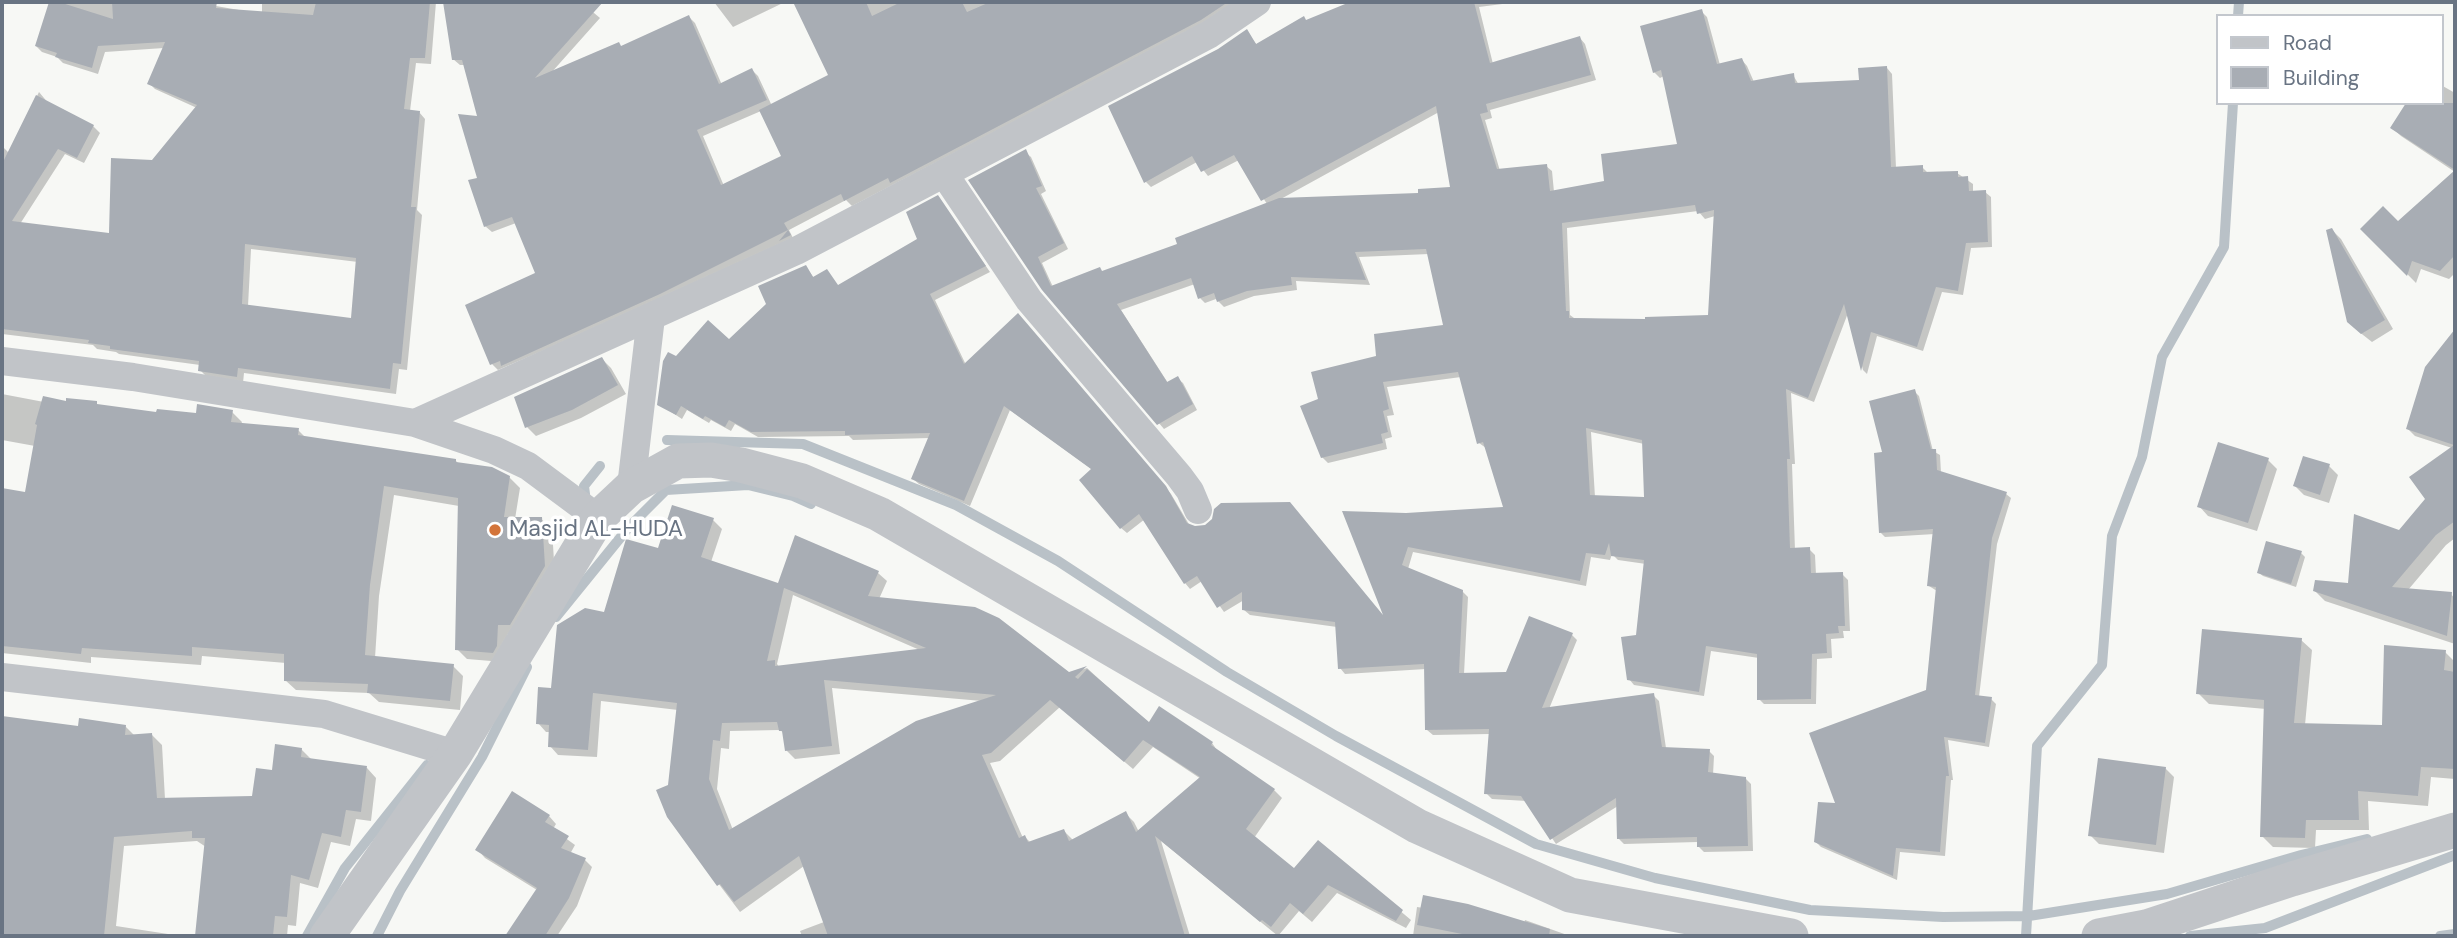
<!DOCTYPE html>
<html>
<head>
<meta charset="utf-8">
<style>
	body { margin:0 }
	#map { position:relative; width:2457px; height:938px; overflow:hidden; background:#f7f8f5; font-family:"DM Sans",sans-serif }
	canvas { display:block }
	.frame { position:absolute; inset:0; border:4px solid #697483; pointer-events:none }
	.legend { position:absolute; left:2216px; top:14px; width:228px; height:91px; box-sizing:border-box; background:#fff; border:2px solid #c3c7cd; margin:0; padding:9px 12px; list-style:none; font-size:21px; color:#697483 }
	.legend li { display:flex; align-items:center; gap:14px; height:35px }
	.legend b { width:35px; border:2px solid #c3c7cd }
</style>
</head>
<body>
<div id="map">
<canvas width="2457" height="938"></canvas>
<div class="frame"></div>
<ul class="legend">
<li><b style="height:9px;background:#c1c4c8"></b>Road</li>
<li><b style="height:19px;background:#a8adb4"></b>Building</li>
</ul>
</div>
<script>
const g = document.querySelector('canvas').getContext('2d');
g.lineJoin = 'round';
function fill(path, color) {
  g.fillStyle = color;
  g.fill(path, 'evenodd');
}
function poly(rows) {
  const path = new Path2D();
  for (const r of rows) {
    path.moveTo(r[0], r[1]);
    for (let i = 2; i < r.length; i += 2) path.lineTo(r[i], r[i + 1]);
  }
  return path;
}
function stroke(path, color, width, dash) {
  g.strokeStyle = color;
  g.lineWidth = width;
  g.lineCap = dash ? 'butt' : 'round';
  g.setLineDash(dash || []);
  g.stroke(path);
}
function write(font, color, halo, rows, align = 'center') {
  g.font = font + ' "DM Sans",sans-serif';
  g.lineWidth = 7;
  g.setLineDash([]);
  g.textBaseline = 'middle';
  g.strokeStyle = halo;
  g.fillStyle = color;
  for (const [text, x, y, turn = 0] of rows) {
    g.save();
    g.translate(x, y);
    g.rotate((+turn || 0) * Math.PI / 180);
    g.textAlign = isNaN(turn) ? turn : align;
    if (halo) g.strokeText(text, 0, 0);
    g.fillText(text, 0, 0);
    g.restore();
  }
}
fill(poly([
	[51,2,193,2,262,14,262,2,436,2,431,64,416,63,410,111,419,112,425,119,417,210,422,215,407,370,399,369,396,394,244,373,243,383,207,377,200,370,200,365,119,354,116,352,97,349,93,345,2,334,2,146,9,153,39,92,49,104,93,126,100,133,84,163,65,154,20,224,110,235,153,161,197,108,155,89,149,83,164,48,105,52,98,74,63,63,57,57,42,52,36,46],
	[251,249,358,262,352,320,248,306],
	[444,2,482,2,482,9,509,2,581,2,600,18,551,73,622,48,689,17,695,23,722,85,752,70,758,76,772,106,830,76,795,2,1235,2,1237,6,852,206,846,200,789,230,795,242,498,370,492,364,538,274,516,223,492,232,485,226,479,180,480,118,466,65,460,65,453,59],
	[761,111,783,156,724,186,703,136],
	[714,2,785,2,733,27],
	[1355,2,1518,2,1479,7,1493,64,1580,38,1585,44,1596,80,1490,110,1492,118,1485,120,1500,171,1546,166,1552,171,1554,192,1606,182,1679,146,1664,76,1660,78,1654,72,1701,11,1707,17,1720,65,1742,60,1747,66,1754,82,1793,75,1799,85,1861,82,1887,68,1892,74,1896,168,1922,167,1927,172,1957,173,1973,184,1973,192,1985,192,1991,197,1992,247,1971,248,1963,295,1942,292,1923,351,1877,336,1867,374,1863,370,1848,313,1814,402,1791,393,1795,464,1792,464,1795,550,1809,549,1815,555,1816,575,1842,574,1848,580,1850,631,1843,631,1844,638,1831,639,1832,658,1817,659,1816,704,1764,704,1759,699,1759,658,1711,651,1704,696,1634,685,1629,679,1638,636,1646,564,1618,560,1612,554,1610,560,1591,557,1586,586,1413,552,1408,569,1462,591,1468,597,1464,674,1507,674,1572,635,1577,640,1549,709,1653,695,1659,701,1666,748,1709,751,1714,756,1713,775,1746,779,1751,784,1753,851,1704,852,1698,846,1698,842,1624,844,1619,839,1618,806,1556,844,1527,801,1492,799,1486,793,1490,734,1433,735,1427,730,1426,669,1345,674,1340,668,1337,627,1250,615,1244,610,1244,600,1224,612,1202,581,1190,589,1185,583,1145,519,1127,533,1121,528,1081,480,1093,470,1010,410,970,506,919,484,913,479,930,438,853,440,849,436,758,437,735,424,731,431,711,420,709,423,687,410,682,419,659,404,676,358,729,342,806,267,814,278,827,271,839,287,919,240,938,197,990,272,935,300,966,365,1023,321,1171,494,1190,526,1386,620,1406,515,1505,508,1486,448,1479,443,1461,377,1387,387,1394,415,1387,416,1392,437,1385,439,1387,449,1328,463,1322,457,1320,400,1378,358,1446,327,1429,254,1359,257,1370,285,1296,281,1297,290,1254,296,1224,307,1216,299,1205,303,1200,298,1195,284,1121,310,1168,383,1177,378,1183,383,1197,410,1164,429,1044,289,971,180,1025,152,1031,157,1046,191,1041,194,1068,249,1042,263,1053,287,1103,273,1180,245,1267,204,1239,160,1208,176,1197,162,1151,187,1146,182,1219,50,1246,31,1257,45],
	[1439,112,1452,188,1420,194,1279,200],
	[1698,211,1705,219,1715,216,1710,316,1647,321,1574,318,1570,315,1567,228],
	[1591,432,1644,444,1645,499,1595,497],
	[2441,85,2455,93,2455,172,2401,136,2392,128,2441,103],
	[2455,172,2455,273,2449,279,2421,269,2416,283,2363,229,2398,223],
	[2332,230,2341,239,2393,329,2372,342,2358,331],
	[2455,332,2455,449,2415,436,2408,429,2427,368],
	[602,359,611,368,626,394,581,418,536,436,527,427],
	[1914,391,1919,396,1933,451,1940,455,1941,473,2006,494,2011,498,1997,544,1979,697,1991,699,1996,704,1989,747,1948,740,1953,780,1951,780,1945,856,1900,852,1897,880,1821,847,1816,842,1838,805,1928,692,1937,591,1929,586,1935,534,1885,537,1880,532,1884,454],
	[2,394,44,402,158,414,198,415,232,412,242,422,241,425,298,430,306,438,456,461,459,464,509,477,520,488,515,519,541,519,552,529,555,577,520,634,507,634,507,656,503,662,467,659,457,649,459,506,394,495,379,596,375,658,453,666,463,676,460,710,379,702,369,693,296,690,285,680,286,663,202,656,201,665,91,657,91,663,2,653,2,490,27,494,35,446,2,440],
	[2268,460,2277,469,2257,531,2208,516,2199,506],
	[2329,466,2338,475,2329,503,2304,495,2295,486],
	[2452,466,2455,470,2455,538,2446,545,2408,590,2451,594,2455,599,2455,644,2325,601,2315,591,2349,585,2400,532],
	[673,507,713,520,722,529,711,562,779,585,878,573,887,581,879,599,1069,674,1087,668,1149,725,1212,743,1219,753,1274,790,1282,798,1254,838,1295,871,1318,842,1411,920,1406,928,1337,893,1312,922,1299,911,1278,936,1161,841,1190,936,802,936,800,931,824,922,804,866,740,912,668,817,678,710,601,701,597,757,558,755,550,746,550,732,546,732,538,723,553,690,606,614,659,551],
	[793,595,922,651,780,668,777,664],
	[832,688,982,701,733,830,717,789,721,748,729,749,730,731,780,730,785,734,787,751,795,759,840,754],
	[1060,707,1133,769,1153,747,1201,779,1139,832,1134,822,1126,814,1073,840,1064,831,1031,843,1025,837,1023,838,990,763,1000,761],
	[2301,553,2305,557,2296,587,2263,576,2258,572],
	[2301,640,2312,650,2305,725,2383,727,2445,652,2455,662,2455,779,2431,777,2428,806,2368,801,2369,830,2316,830,2315,848,2273,847,2262,836,2266,709,2209,704,2198,693],
	[2,717,80,728,125,726,135,736,152,735,162,745,165,799,254,798,273,772,301,749,311,759,367,768,376,778,371,821,356,819,350,846,331,842,318,888,300,883,296,926,288,925,287,936,196,936,206,847,197,841,124,846,116,926,181,936,2,936],
	[2165,768,2174,777,2164,853,2099,844,2090,835],
	[549,816,556,824,553,829,575,845,570,854,585,860,592,867,577,906,557,936,513,936,509,933,537,890,485,858,478,850],
	[1417,907,1524,923,1525,920,1570,936,1413,936]
]), '#0003');
stroke(poly([
	[2238,16,2239,2],
	[667,440,803,444,956,505,1058,561,1227,672,1336,736,1462,804,1536,844,1655,878,1810,910,1943,917,2029,916,2167,894,2301,855,2367,839],
	[586,502,584,486,600,466],
	[556,617,629,527,666,490,748,485,793,496,811,504],
	[307,936,345,868,427,765],
	[377,936,400,891,482,757,527,667],
	[2026,936,2037,746,2102,665,2112,536,2142,457,2162,357,2224,247,2233,103],
	[2190,936,2265,928,2455,855],
	[2440,936,2455,934]
]), '#b9c1c7', 10);
fill(poly([
	[49,2,59,2,113,19,112,2,217,2,216,8,313,15,316,2,430,2,425,58,410,58,404,109,420,111,411,207,416,207,401,364,393,363,390,389,238,368,237,377,198,371,199,361,110,349,110,346,88,343,89,340,2,329,2,164,36,95,94,125,77,158,58,149,12,221,109,233,111,158,152,160,197,105,147,84,165,42,98,46,92,68,55,57,57,53,35,46],
	[245,244,356,258,351,318,242,304],
	[443,2,603,2,535,78,619,42,621,46,689,15,719,84,752,68,767,100,697,130,721,185,781,156,759,110,828,75,793,2,866,2,872,16,901,2,962,2,967,12,990,2,1228,2,1201,20,890,183,888,178,844,201,841,194,784,223,791,235,779,241,788,230,660,294,501,366,500,361,490,365,465,305,535,273,512,217,484,227,468,180,477,178,458,114,477,116,462,60,452,60],
	[1350,2,1474,2,1490,63,1580,36,1591,75,1486,104,1488,112,1480,114,1497,169,1547,164,1550,191,1604,181,1601,154,1677,144,1661,70,1653,73,1640,26,1702,9,1717,64,1742,58,1751,81,1794,73,1795,83,1859,80,1858,68,1887,66,1891,167,1923,165,1923,172,1958,171,1958,177,1968,176,1969,191,1986,190,1988,242,1966,243,1958,291,1936,287,1917,347,1871,332,1861,371,1844,304,1808,398,1786,389,1790,459,1787,459,1790,548,1810,547,1811,573,1843,572,1845,626,1838,626,1839,633,1826,634,1827,653,1812,654,1811,699,1757,700,1757,654,1706,646,1699,692,1627,680,1621,637,1636,635,1644,560,1611,556,1609,543,1605,555,1586,553,1580,581,1408,547,1402,565,1463,590,1459,673,1506,672,1529,616,1573,633,1542,708,1654,693,1662,747,1710,749,1708,772,1746,777,1748,846,1697,847,1697,837,1617,839,1616,798,1550,840,1521,796,1484,794,1489,729,1425,730,1424,664,1338,669,1335,622,1242,610,1242,592,1217,608,1197,576,1184,584,1139,514,1120,529,1079,480,1091,469,1004,406,964,501,911,479,930,433,845,435,845,431,751,432,729,420,725,427,705,416,703,419,681,406,676,415,657,405,663,361,668,352,676,356,708,320,729,339,766,304,758,286,806,265,813,277,827,269,838,285,917,239,906,212,938,195,986,266,930,294,964,364,1018,313,1166,486,1187,523,1195,526,1205,525,1212,519,1214,509,1221,503,1290,502,1383,615,1342,511,1406,513,1503,507,1483,442,1477,444,1458,372,1383,382,1389,409,1383,411,1388,432,1381,434,1383,443,1321,458,1300,406,1318,399,1311,372,1376,356,1374,334,1443,325,1426,249,1355,252,1366,280,1291,277,1292,285,1247,291,1217,302,1214,293,1198,299,1191,278,1117,304,1167,382,1178,376,1193,404,1157,425,1042,290,968,180,1026,149,1042,186,1036,188,1064,243,1038,257,1051,286,1100,267,1102,271,1177,244,1175,238,1279,198,1418,193,1418,189,1450,187,1436,106,1261,201,1234,155,1201,172,1192,156,1144,183,1108,106,1218,49,1247,29,1256,44,1304,16,1306,20],
	[1695,205,1697,214,1714,210,1708,315,1645,317,1645,319,1569,318,1569,311,1566,311,1562,223],
	[1586,428,1642,440,1644,497,1590,495],
	[2406,103,2455,103,2455,255,2440,271,2412,261,2407,276,2360,229,2383,206,2398,221,2455,170,2390,128],
	[2332,228,2385,320,2361,334,2347,322,2326,230],
	[2455,329,2455,521,2436,535,2392,587,2452,592,2447,636,2313,591,2315,580,2348,583,2354,514,2399,530,2425,499,2409,477,2454,445,2406,429,2425,367],
	[602,357,618,385,572,410,525,428,514,397],
	[1915,389,1931,449,1936,449,1937,470,2007,492,1992,538,1975,695,1992,697,1985,743,1944,737,1949,776,1946,776,1940,852,1896,848,1893,876,1814,842,1818,802,1835,803,1809,733,1926,690,1936,587,1927,586,1933,529,1879,533,1874,453,1882,452,1869,401],
	[43,396,66,401,66,398,97,401,97,404,156,412,157,409,196,413,197,404,233,410,231,422,299,428,298,435,456,459,456,462,492,467,510,476,504,517,542,517,545,566,510,625,498,625,497,646,493,653,455,650,458,498,384,486,370,585,365,655,454,664,450,701,367,693,368,684,284,681,284,654,192,647,192,656,82,648,81,654,2,646,2,488,25,492,37,425,35,424],
	[2218,442,2269,458,2248,523,2197,507],
	[2303,456,2330,464,2320,495,2293,486],
	[672,505,714,518,701,557,778,583,795,535,879,571,868,596,975,607,999,618,1069,672,1087,666,1075,677,1078,679,1087,669,1149,722,1159,706,1213,742,1211,745,1275,789,1246,829,1294,868,1318,840,1403,910,1396,921,1328,885,1303,914,1290,903,1271,927,1262,920,1260,922,1155,836,1185,936,828,936,799,856,734,902,720,884,717,886,667,817,656,790,668,785,677,703,593,693,588,750,548,747,549,725,536,724,538,687,551,688,557,625,585,608,604,612,626,539,658,548],
	[784,588,804,596,926,648,775,666,775,660,767,661],
	[824,680,996,695,916,721,729,830,709,779,713,740,720,741,722,723,777,722,779,731,782,731,785,751,832,746],
	[1050,700,1124,762,1143,740,1200,777,1136,832,1126,811,1069,841,1064,829,1028,842,1025,835,1019,838,982,755,991,753],
	[2266,541,2302,551,2291,584,2257,573],
	[2202,629,2302,638,2294,723,2382,725,2384,645,2446,650,2444,670,2455,672,2455,769,2421,767,2418,796,2358,791,2359,820,2306,820,2305,838,2260,837,2264,700,2196,694],
	[2,716,78,726,79,718,126,725,125,735,152,733,157,798,252,796,256,768,272,770,275,744,302,748,301,757,367,766,361,812,346,810,341,837,322,833,309,880,291,875,287,917,275,916,273,936,195,936,205,838,192,838,192,831,114,837,104,936,2,936],
	[2098,758,2166,767,2156,845,2088,836],
	[512,791,550,815,545,822,569,836,561,848,586,858,569,898,545,936,505,936,537,888,475,850],
	[1423,895,1468,904,1550,929,1549,936,1472,936,1417,925]
]), '#a8adb4');
stroke(poly([
	[945,175,1029,300,1179,476,1190,491,1198,510],
	[2,361,133,377,415,423,494,450,528,466,598,518],
	[415,423,796,251,1210,34,1257,2],
	[631,487,651,317],
	[2,677,324,714,455,754]
]), '#c1c4c8', 28);
stroke(poly([
	[327,936,455,754,598,518,631,487,678,461,711,460,741,465,802,481,879,514,1417,826,1570,895,1791,936],
	[2099,936,2146,927,2292,879,2455,830]
]), '#c1c4c8', 35);
for (const [x, y, r, color] of [
	[495,530,7,"#d3743a"]
]) {
  const dot = new Path2D();
  dot.arc(x, y, r, 0, 2 * Math.PI);
  g.fillStyle = color;
  g.fill(dot);
  stroke(dot, '#fff', 2.5);
}
write('23px', '#697483', '#fff', [
	["Masjid AL-HUDA",509,530]
], 'left');
</script>
</body>
</html>
